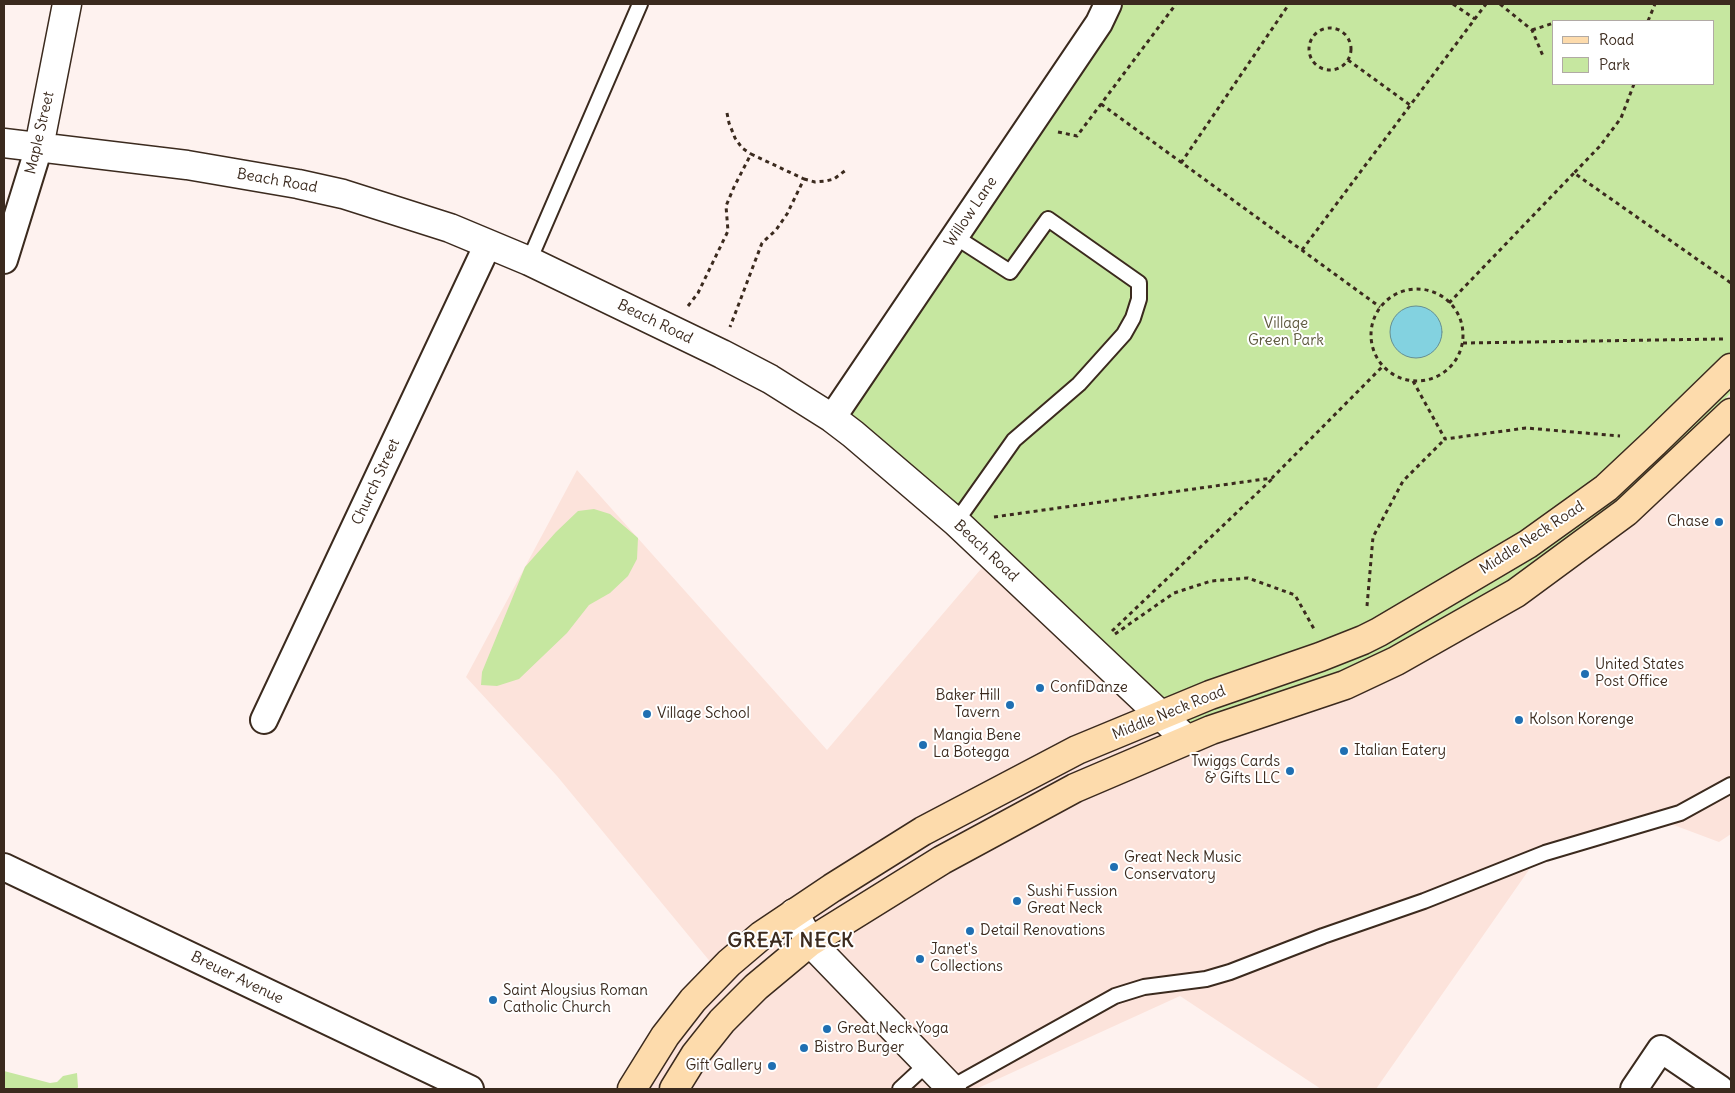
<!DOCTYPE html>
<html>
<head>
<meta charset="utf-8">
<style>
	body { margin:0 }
	#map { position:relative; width:1735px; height:1093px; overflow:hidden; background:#fef2ef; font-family:Delius,sans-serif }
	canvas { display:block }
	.frame { position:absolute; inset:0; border:5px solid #3b2a1e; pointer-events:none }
	.legend { position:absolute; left:1552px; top:20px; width:162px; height:65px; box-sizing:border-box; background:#fff; border:1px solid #b1aaa5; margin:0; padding:6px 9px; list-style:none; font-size:15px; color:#3b2a1e }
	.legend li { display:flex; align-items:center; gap:10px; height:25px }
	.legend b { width:25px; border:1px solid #b1aaa5 }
</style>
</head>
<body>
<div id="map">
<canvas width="1735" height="1093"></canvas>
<div class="frame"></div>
<ul class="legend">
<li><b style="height:6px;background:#fddbac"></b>Road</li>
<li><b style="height:14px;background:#c6e7a0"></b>Park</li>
</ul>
</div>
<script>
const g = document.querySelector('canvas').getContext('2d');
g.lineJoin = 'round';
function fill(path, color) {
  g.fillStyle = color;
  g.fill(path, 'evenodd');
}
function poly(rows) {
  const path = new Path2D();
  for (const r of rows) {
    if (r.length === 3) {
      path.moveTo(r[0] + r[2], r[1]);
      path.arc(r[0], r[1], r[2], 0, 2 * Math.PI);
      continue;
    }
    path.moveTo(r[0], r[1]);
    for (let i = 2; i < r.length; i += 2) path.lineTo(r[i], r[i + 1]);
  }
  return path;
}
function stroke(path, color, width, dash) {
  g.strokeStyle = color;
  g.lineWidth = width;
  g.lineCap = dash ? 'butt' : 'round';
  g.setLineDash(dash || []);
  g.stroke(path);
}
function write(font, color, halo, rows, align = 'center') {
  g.font = font + ' Delius,sans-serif';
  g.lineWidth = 4;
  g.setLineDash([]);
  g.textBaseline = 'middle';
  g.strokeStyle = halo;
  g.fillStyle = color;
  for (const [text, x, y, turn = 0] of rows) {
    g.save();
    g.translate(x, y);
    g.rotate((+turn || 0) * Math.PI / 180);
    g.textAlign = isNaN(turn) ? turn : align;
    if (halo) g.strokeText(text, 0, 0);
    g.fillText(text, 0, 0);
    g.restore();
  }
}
fill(poly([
	[1731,393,1731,834,1719,842,1671,824,1533,864,1376,1089,1321,1089,1180,996,976,1089,630,1089,717,970,557,776,466,677,577,470,827,750,992,556,1384,662,1540,560,1647,477]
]), '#fce3db');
fill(poly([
	[1108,4,1731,4,1731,393,1647,477,1618,500,1540,560,1384,662,1177,730,829,421],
	[1554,21,1714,21,1714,84,1554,84],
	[594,509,610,514,638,538,637,559,628,576,610,593,589,605,567,633,519,679,497,686,481,685,482,672,525,567,556,532,578,511],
	[4,1071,50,1083,57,1082,63,1076,77,1073,78,1087,77,1089,4,1089]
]), '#c6e7a0');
const water = poly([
	[1416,332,26]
]);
fill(water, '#83d2e0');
stroke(water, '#668f92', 1);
const service = poly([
	[954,236,1010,272,1048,219,1139,283,1139,299,1133,318,1124,334,1079,384,1014,440,956,522],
	[529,261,640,4],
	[950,1088,1115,996,1144,987,1206,979,1230,972,1323,936,1424,901,1545,853,1680,813,1731,785],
	[900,1089,927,1064]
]);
const minor = poly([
	[4,260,39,147],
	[832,418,1099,23,1108,4],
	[264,720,488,244],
	[4,867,470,1089],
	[1634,1089,1661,1049,1720,1089]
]);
const tertiary = poly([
	[4,143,187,165,298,184,343,194,450,228,529,261,722,354,770,379,832,418,853,434,956,522,1187,740],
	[39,147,67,4],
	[794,913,810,942,952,1089]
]);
const primary = poly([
	[632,1089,665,1036,693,1000,729,963,762,935,832,888,923,831,1077,750,1210,695,1320,657,1363,640,1379,632,1528,544,1606,488,1655,442,1731,368],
	[674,1089,695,1055,722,1021,756,987,810,942,942,860,1075,788,1211,730,1345,685,1396,661,1516,593,1626,512,1731,413]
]);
stroke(service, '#3b2a1e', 18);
stroke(minor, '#3b2a1e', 30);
stroke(tertiary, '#3b2a1e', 31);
stroke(primary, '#3b2a1e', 31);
stroke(poly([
	[1453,4,1475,19],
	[1500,4,1532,30,1543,56],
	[1580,4,1580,5],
	[1648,21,1655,4],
	[1330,49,21],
	[1532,30,1554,23],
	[1348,60,1410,105],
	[1634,84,1621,118,1600,146,1574,173,1731,283],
	[1101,104,1380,307],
	[727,113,729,123,735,138,742,148,751,154],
	[1058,132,1077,136,1176,4],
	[1181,163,1289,4],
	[804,179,815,182,826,181,834,179,846,170],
	[1302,250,1486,4],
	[1417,335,46],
	[1449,303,1574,173],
	[688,306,698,293,728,231,726,206,734,187,751,154,804,179,787,214,776,230,762,243,730,327],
	[1463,343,1723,339],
	[1413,381,1445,439,1526,428,1620,436],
	[994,517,1272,478,1382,367],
	[1367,606,1373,537,1403,481,1445,439],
	[1112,631,1272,479],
	[1115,634,1174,593,1211,581,1248,578,1295,595,1314,629]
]), '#3b2a1e', 3, [4, 4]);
stroke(service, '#fff', 14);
stroke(minor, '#fff', 26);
stroke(tertiary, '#fff', 28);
stroke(primary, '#fddbac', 28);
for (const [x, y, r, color] of [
	[1719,522,5,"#1f6fb2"],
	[1585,674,5,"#1f6fb2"],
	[1040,688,5,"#1f6fb2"],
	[1010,705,5,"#1f6fb2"],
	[647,714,5,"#1f6fb2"],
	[1519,720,5,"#1f6fb2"],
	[923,745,5,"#1f6fb2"],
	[1344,751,5,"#1f6fb2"],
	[1290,771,5,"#1f6fb2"],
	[1114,867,5,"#1f6fb2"],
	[1017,901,5,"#1f6fb2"],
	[970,931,5,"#1f6fb2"],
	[920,959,5,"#1f6fb2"],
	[493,1000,5,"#1f6fb2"],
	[827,1029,5,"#1f6fb2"],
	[804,1048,5,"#1f6fb2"],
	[772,1066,5,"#1f6fb2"]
]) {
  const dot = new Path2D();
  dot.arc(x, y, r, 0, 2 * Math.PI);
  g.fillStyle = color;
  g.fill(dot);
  stroke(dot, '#fff', 2);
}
write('15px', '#3b2a1e', '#fff', [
	["Maple Street",40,133,-77],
	["Beach Road",277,181,10],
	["Willow Lane",971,212,-56],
	["Beach Road",655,322,26],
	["Church Street",376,482,-65],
	["Middle Neck Road",1532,538,-33],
	["Beach Road",986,551,43],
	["Middle Neck Road",1169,713,-22],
	["Breuer Avenue",237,978,26]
]);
write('15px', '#5e593e', '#fff', [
	["Village",1286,324],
	["Green Park",1286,341]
]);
write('15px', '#3b2a1e', '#fff', [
	["Chase",1709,522,"right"],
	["United States",1595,665],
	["Post Office",1595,682],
	["ConfiDanze",1050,688],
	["Baker Hill",1000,696,"right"],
	["Tavern",1000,713,"right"],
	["Village School",657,714],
	["Kolson Korenge",1529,720],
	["Mangia Bene",933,736],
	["La Botegga",933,753],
	["Italian Eatery",1354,751],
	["Twiggs Cards",1280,762,"right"],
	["& Gifts LLC",1280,779,"right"],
	["Great Neck Music",1124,858],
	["Conservatory",1124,875],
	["Sushi Fussion",1027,892],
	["Great Neck",1027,909],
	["Detail Renovations",980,931],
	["Janet's",930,950],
	["Collections",930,967],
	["Saint Aloysius Roman",503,991],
	["Catholic Church",503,1008],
	["Great Neck Yoga",837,1029],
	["Bistro Burger",814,1048],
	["Gift Gallery",762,1066,"right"]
], 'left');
g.letterSpacing = '1px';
write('bold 20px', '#3b2a1e', '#fff', [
	["GREAT NECK",791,941]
]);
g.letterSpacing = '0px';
</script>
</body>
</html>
